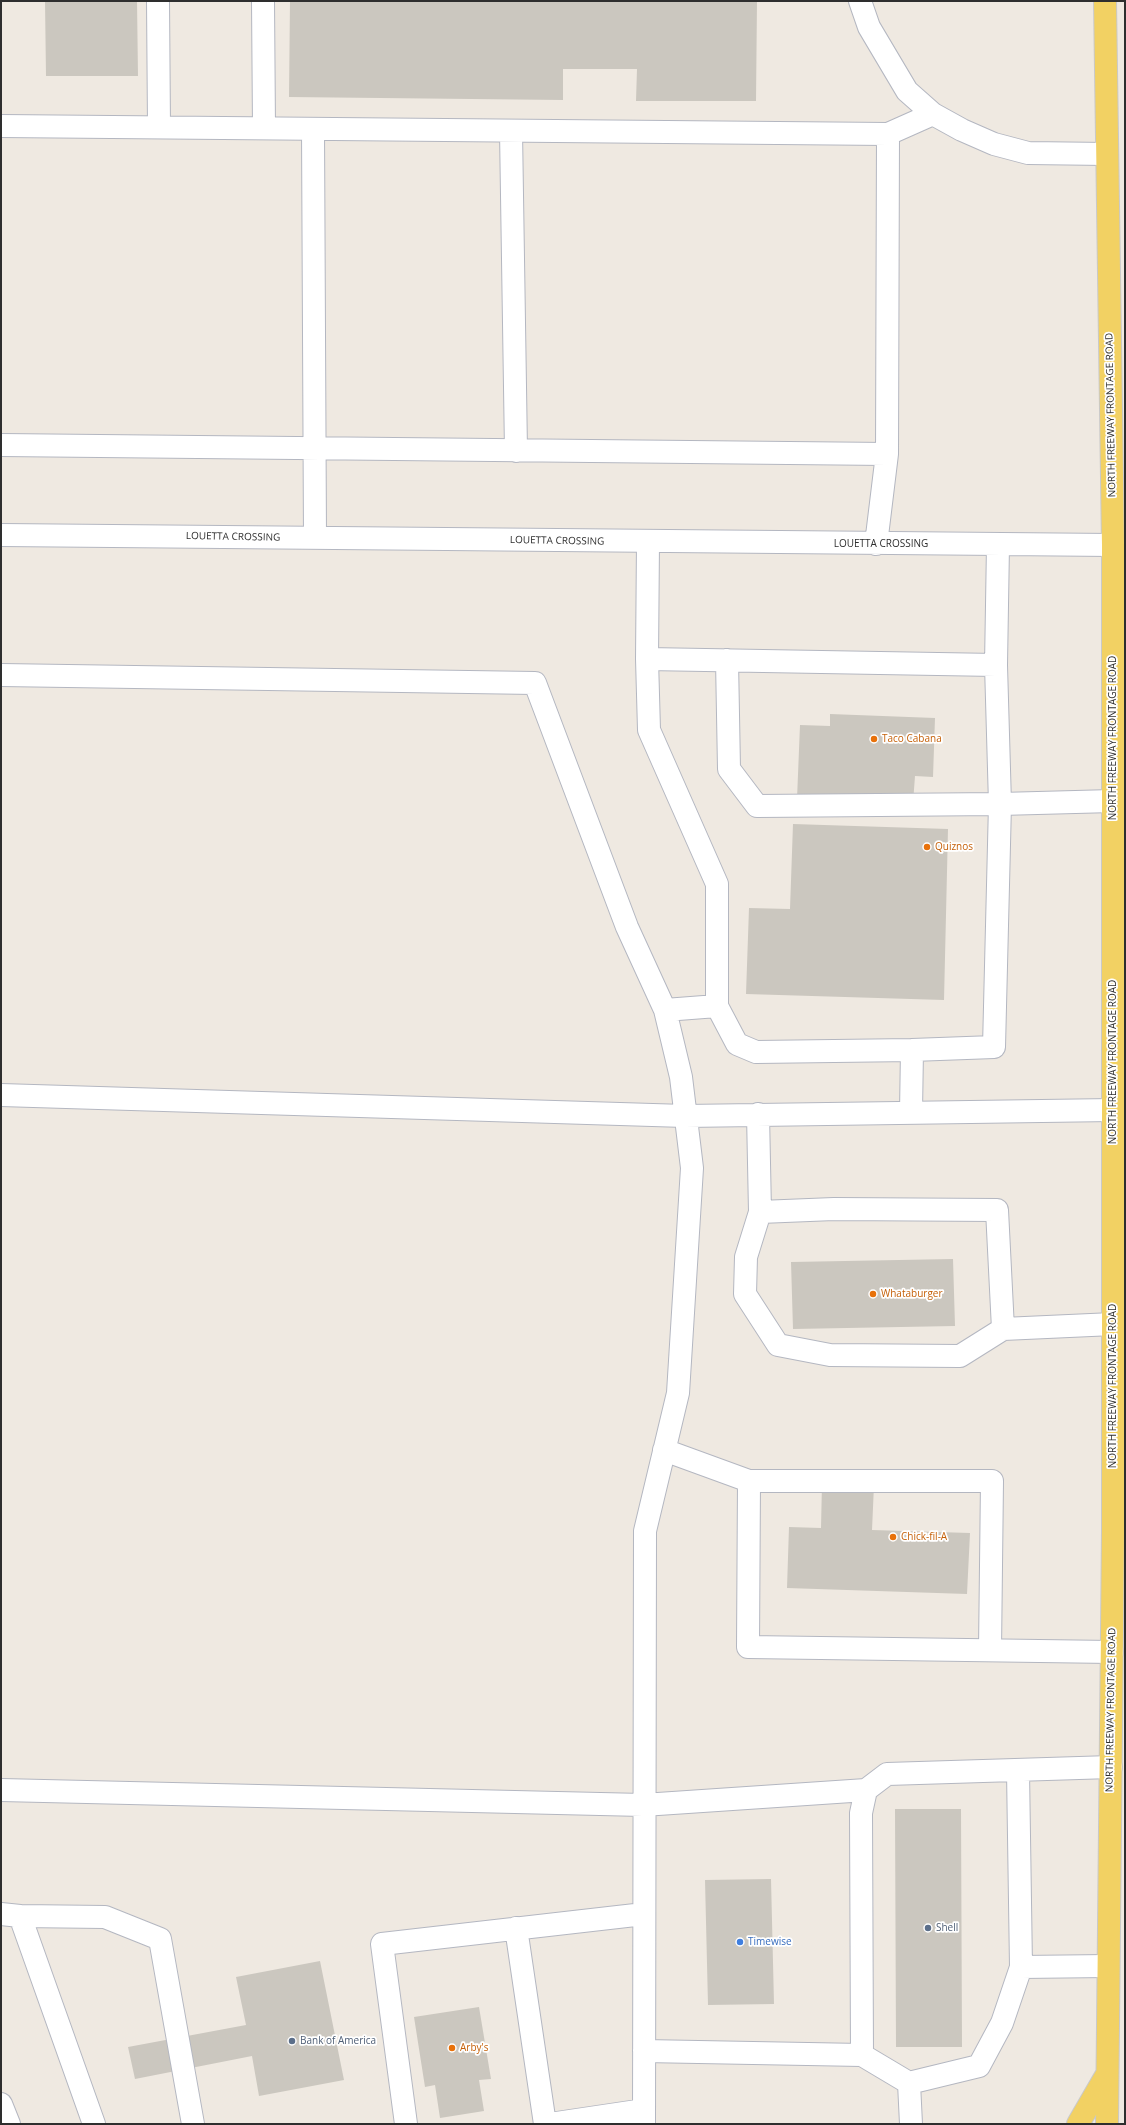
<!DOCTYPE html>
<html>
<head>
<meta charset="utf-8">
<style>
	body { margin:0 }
	#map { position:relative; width:1126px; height:2125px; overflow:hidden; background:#efe9e1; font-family:"Open Sans",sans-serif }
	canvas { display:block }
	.frame { position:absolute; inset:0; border:2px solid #2e2e2e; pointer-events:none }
</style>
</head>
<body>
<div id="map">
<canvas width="1126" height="2125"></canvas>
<div class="frame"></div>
</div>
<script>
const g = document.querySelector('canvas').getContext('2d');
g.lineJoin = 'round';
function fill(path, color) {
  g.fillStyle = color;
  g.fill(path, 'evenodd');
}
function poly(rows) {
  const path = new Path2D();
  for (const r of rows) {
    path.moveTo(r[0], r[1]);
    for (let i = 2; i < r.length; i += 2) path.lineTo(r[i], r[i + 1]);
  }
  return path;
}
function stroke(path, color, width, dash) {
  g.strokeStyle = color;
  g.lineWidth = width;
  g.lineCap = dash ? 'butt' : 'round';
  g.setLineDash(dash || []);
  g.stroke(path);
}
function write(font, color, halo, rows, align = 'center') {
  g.font = font + ' "Open Sans",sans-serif';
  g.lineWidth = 3.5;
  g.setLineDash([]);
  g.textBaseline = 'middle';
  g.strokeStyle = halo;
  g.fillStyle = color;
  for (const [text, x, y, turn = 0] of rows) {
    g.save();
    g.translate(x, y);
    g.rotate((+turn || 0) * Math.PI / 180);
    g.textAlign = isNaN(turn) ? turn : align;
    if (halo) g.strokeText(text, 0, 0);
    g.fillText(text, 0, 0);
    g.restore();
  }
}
fill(poly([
	[45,1,137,1,138,76,46,76],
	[290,1,757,1,756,101,636,101,637,69,563,69,563,100,289,97],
	[830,714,935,718,933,777,915,776,913,803,797,799,800,725,830,726],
	[793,824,948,829,944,1000,746,994,749,908,790,909],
	[953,1259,955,1326,793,1329,791,1262],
	[822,1483,874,1485,872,1530,970,1533,967,1594,787,1588,789,1527,821,1528],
	[895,1809,961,1809,962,2047,896,2047],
	[771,1879,774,2004,708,2005,705,1880],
	[320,1961,344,2080,259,2096,252,2056,135,2079,128,2047,246,2025,236,1977],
	[479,2007,491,2079,479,2080,484,2111,440,2118,435,2085,425,2087,414,2017]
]), '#cbc7bf');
const minor = poly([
	[158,1,159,127],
	[263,1,264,128],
	[860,1,869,27,907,91,933,114,962,130,994,144,1028,153,1107,154],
	[1,126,888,134,933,114],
	[313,129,315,538],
	[511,131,516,451],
	[1,445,887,454],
	[1,535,1113,545],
	[876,544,887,454,888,134],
	[647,659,648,542],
	[727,660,729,769,757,806,1000,804,1113,801],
	[996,665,998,545],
	[1,675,535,683,627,927,665,1010,681,1077,692,1168,678,1393,645,1531,644,2124],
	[665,1010,717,1006],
	[1,1095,685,1116,1113,1110],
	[911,1112,912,1050,994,1047,1000,804,996,665,647,659,649,730,717,884,717,1006,737,1044,756,1052,912,1050],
	[758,1114,760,1212],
	[1003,1329,997,1210,834,1209,760,1212,746,1257,745,1294,778,1345,830,1355,960,1356,1003,1329,1113,1324],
	[664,1450,749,1481],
	[990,1650,992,1481,749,1481,748,1647,1112,1652],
	[1018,1771,1021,1967],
	[1,1790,643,1805,866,1790],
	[1,1914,20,1916,94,2124],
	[20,1916,105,1917,160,1939,193,2124],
	[516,1928,545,2124],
	[644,2051,862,2055,861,1813,866,1790,887,1774,1111,1767],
	[862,2055,909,2083,979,2066,1002,2023,1021,1967,1108,1966],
	[909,2083,911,2124],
	[1,2104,9,2124],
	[406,2124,382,1944,644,1914],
	[550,2124,644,2110]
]);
const major = poly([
	[1105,1,1113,545,1113,1532,1107,2124],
	[1078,2124,1107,2074]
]);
stroke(minor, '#b4b7c1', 24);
stroke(major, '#c9c9c9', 24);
stroke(minor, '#fff', 22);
stroke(major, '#f2d163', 22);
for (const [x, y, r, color] of [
	[874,739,4,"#e8710a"],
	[927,847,4,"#e8710a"],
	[873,1294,4,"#e8710a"],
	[893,1537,4,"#e8710a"],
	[928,1928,4,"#5c6f8a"],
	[740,1942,4,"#3f7fe0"],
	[292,2041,4,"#5c6f8a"],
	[452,2048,4,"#e8710a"]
]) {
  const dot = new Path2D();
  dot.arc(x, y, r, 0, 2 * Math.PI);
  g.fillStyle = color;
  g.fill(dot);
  stroke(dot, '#fff', 1.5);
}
write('10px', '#2e2e2e', '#fff', [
	["NORTH FREEWAY FRONTAGE ROAD",1111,415,-91],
	["LOUETTA CROSSING",233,537,1],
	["LOUETTA CROSSING",557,541,1],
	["LOUETTA CROSSING",881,544],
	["NORTH FREEWAY FRONTAGE ROAD",1113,738,-90],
	["NORTH FREEWAY FRONTAGE ROAD",1113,1062,-90],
	["NORTH FREEWAY FRONTAGE ROAD",1113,1386,-90],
	["NORTH FREEWAY FRONTAGE ROAD",1111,1710,-89]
]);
write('10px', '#c56008', '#fff', [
	["Taco Cabana",882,739],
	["Quiznos",935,847],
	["Whataburger",881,1294],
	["Chick-fil-A",901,1537],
	["Arby's",460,2048]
], 'left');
write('10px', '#4e5e75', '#fff', [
	["Shell",936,1928],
	["Bank of America",300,2041]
], 'left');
write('10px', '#366cbe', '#fff', [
	["Timewise",748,1942]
], 'left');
</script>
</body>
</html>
